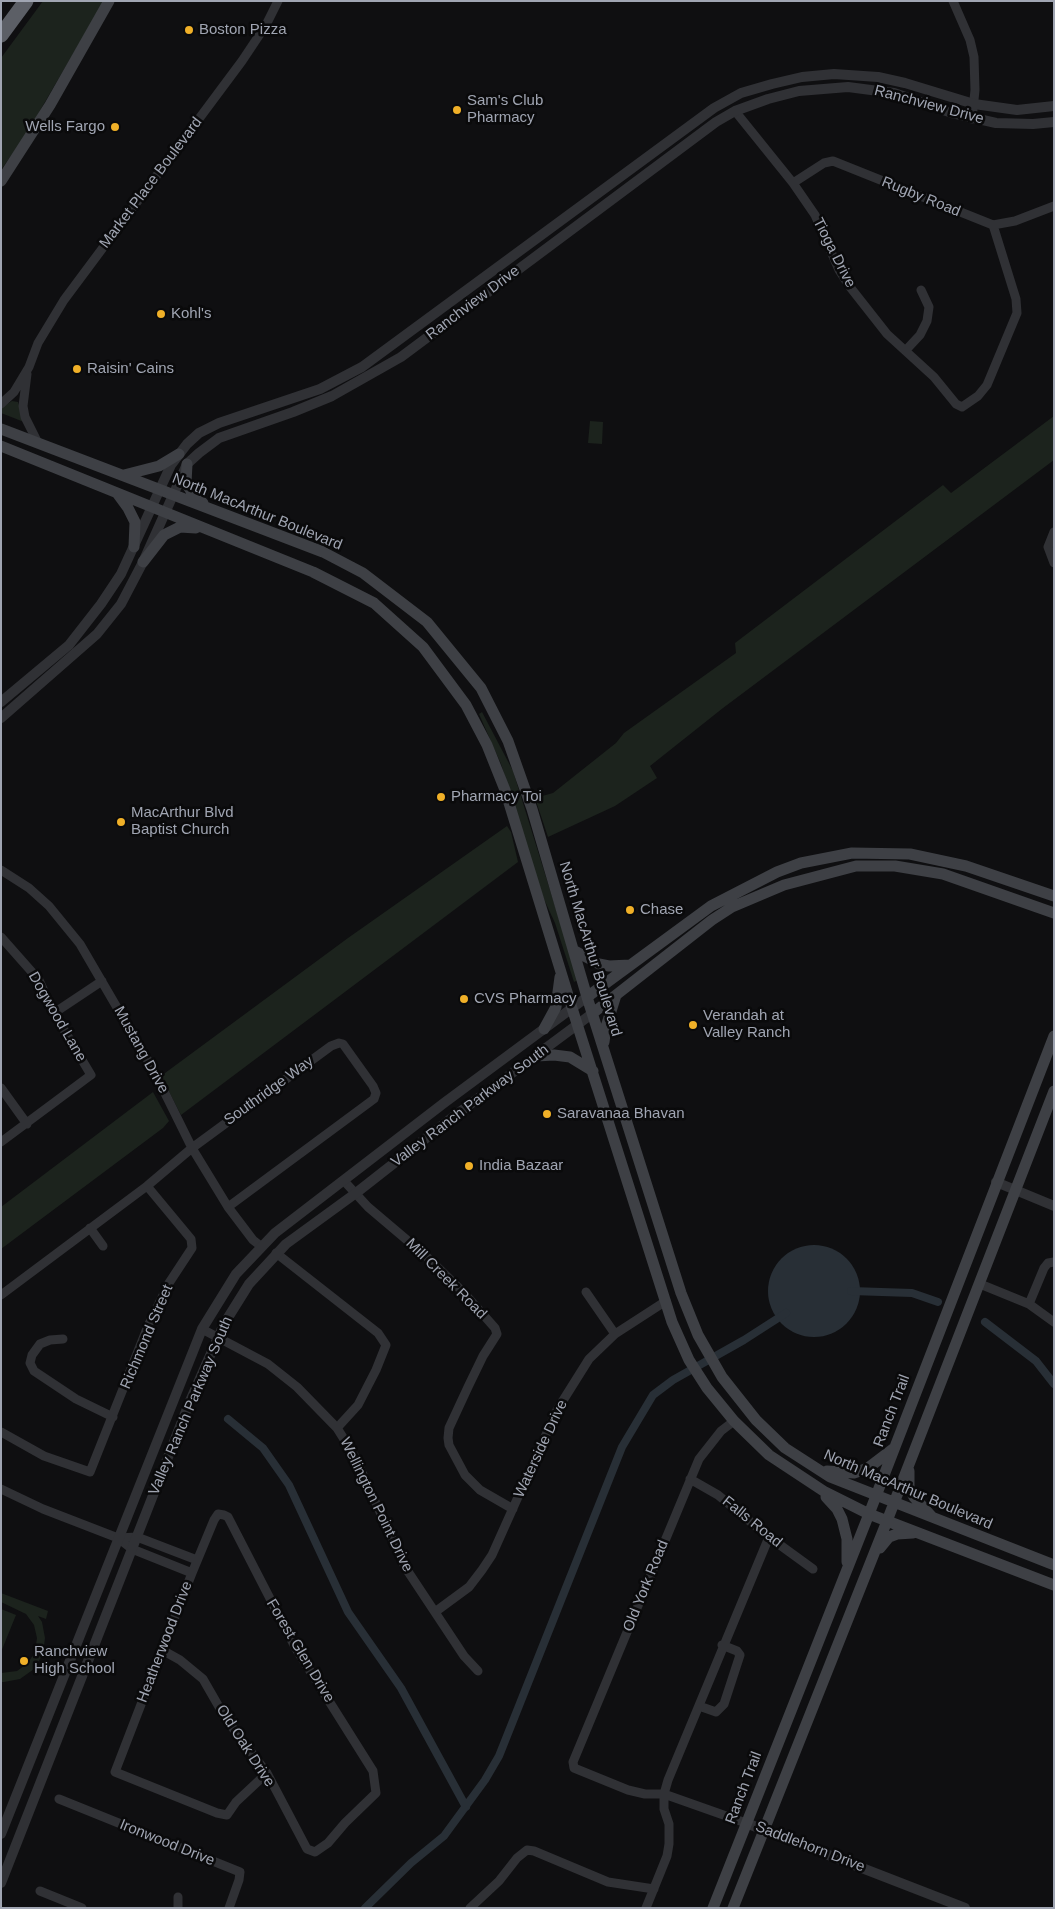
<!DOCTYPE html>
<html>
<head>
<meta charset="utf-8">
<style>
	body { margin:0 }
	#map { position:relative; width:1055px; height:1909px; overflow:hidden; background:#0f0f11; font-family:Arial,sans-serif }
	canvas { display:block }
	.frame { position:absolute; inset:0; border:2px solid #a0a5b2; pointer-events:none }
</style>
</head>
<body>
<div id="map">
<canvas width="1055" height="1909"></canvas>
<div class="frame"></div>
</div>
<script>
const g = document.querySelector('canvas').getContext('2d');
g.lineJoin = 'round';
function fill(path, color) {
  g.fillStyle = color;
  g.fill(path, 'evenodd');
}
function poly(rows) {
  const path = new Path2D();
  for (const r of rows) {
    if (r.length === 3) {
      path.moveTo(r[0] + r[2], r[1]);
      path.arc(r[0], r[1], r[2], 0, 2 * Math.PI);
      continue;
    }
    path.moveTo(r[0], r[1]);
    for (let i = 2; i < r.length; i += 2) path.lineTo(r[i], r[i + 1]);
  }
  return path;
}
function stroke(path, color, width, dash) {
  g.strokeStyle = color;
  g.lineWidth = width;
  g.lineCap = dash ? 'butt' : 'round';
  g.setLineDash(dash || []);
  g.stroke(path);
}
function write(font, color, halo, rows, align = 'center') {
  g.font = font + ' Arial,sans-serif';
  g.lineWidth = 5;
  g.setLineDash([]);
  g.textBaseline = 'middle';
  g.strokeStyle = halo;
  g.fillStyle = color;
  for (const [text, x, y, turn = 0] of rows) {
    g.save();
    g.translate(x, y);
    g.rotate((+turn || 0) * Math.PI / 180);
    g.textAlign = isNaN(turn) ? turn : align;
    if (halo) g.strokeText(text, 0, 0);
    g.fillText(text, 0, 0);
    g.restore();
  }
}
fill(poly([
	[43,1,104,1,25,136,1,170,1,58],
	[12,401,18,402,24,422,1,413,1,408],
	[1054,416,1054,460,723,708,650,766,657,778,615,806,548,837,535,798,553,793,616,743,624,733,736,653,735,643,943,485,951,493],
	[590,421,603,422,602,444,588,443],
	[482,712,513,771,578,980,574,982,555,923,543,897,501,764,479,714],
	[507,826,511,832,518,862,181,1115,161,1076,348,938],
	[153,1092,169,1121,163,1128,1,1249,1,1207],
	[1,1593,48,1611,46,1619,38,1616,42,1622,45,1638,43,1654,34,1669,20,1679,4,1682,1,1682,1,1673,17,1671,28,1663,35,1652,37,1638,34,1625,26,1614,1,1602],
	[1,1609,16,1615,1,1652]
]), '#1c231d');
fill(poly([
	[814,1291,46]
]), '#282f36');
stroke(poly([
	[851,1291,912,1293,938,1302],
	[985,1322,1036,1361,1054,1384],
	[228,1419,263,1448,289,1485,348,1612,401,1688,466,1807],
	[365,1908,411,1863,444,1836,485,1780,499,1756,622,1447,653,1395,673,1380,744,1340,786,1313]
]), '#282f36', 8);
stroke(poly([
	[953,1,970,40,974,57,975,90,972,119],
	[735,111,793,183,815,215,839,270,850,287,887,334,934,377,956,404,962,407,978,396,987,385,1017,313,1016,299,993,225],
	[793,183,824,163,833,161,993,225,1015,221,1054,206],
	[906,350,920,335,927,321,929,307,921,290],
	[27,374,23,406,25,417,38,443],
	[1,404,14,392,29,367,38,343,64,300,242,61,266,25,278,1],
	[1054,532,1048,547,1054,563],
	[1,870,29,888,49,906,80,944,154,1071,192,1148,228,1207,253,1240,262,1247],
	[1,937,39,980,54,1013,91,1075,1,1142],
	[54,1013,102,981],
	[1,1088,27,1124],
	[345,1182,368,1207,427,1257,464,1293,495,1328,497,1334,483,1356,468,1387,449,1428,448,1438,449,1445,465,1475,480,1490,513,1509],
	[90,1228,103,1246],
	[276,1253,378,1333,386,1345,376,1370,358,1405,337,1428],
	[980,1284,1029,1304,1054,1322],
	[586,1292,615,1334],
	[1,1295,147,1186,192,1148,331,1046,339,1043,343,1044,373,1086,376,1093,374,1099,228,1207],
	[1029,1304,1044,1268,1048,1263,1054,1262],
	[202,1329,268,1364,297,1387,337,1428,354,1455,405,1567,464,1656,478,1671],
	[63,1339,50,1340,40,1344,32,1355,30,1363,34,1371,76,1399,113,1417],
	[734,1421,721,1431,699,1459,573,1762,574,1768,628,1790,645,1794,664,1794,746,1823],
	[1,1432,44,1456,90,1472,148,1326,169,1283,192,1248,191,1239,147,1186],
	[690,1479,718,1495,769,1537,813,1569],
	[1,1489,43,1509,118,1538,132,1549,192,1573],
	[118,1538,137,1537,197,1560],
	[435,1612,469,1587,482,1570,492,1555,557,1410,589,1359,615,1334,666,1301],
	[162,1650,180,1660,203,1679,226,1719,267,1773,307,1849,315,1852,328,1843,345,1823,376,1793,373,1771,295,1647,228,1517,224,1515,218,1514,214,1520,192,1573,162,1650,115,1772,217,1813,227,1815,236,1802,267,1773],
	[699,1706,716,1712,724,1704,740,1655,737,1651,722,1645],
	[59,1799,240,1872,239,1880,229,1908],
	[40,1891,82,1908],
	[178,1908,178,1897],
	[470,1908,499,1881,517,1858,527,1850,534,1851,608,1882,654,1889],
	[646,1908,667,1856,669,1844,669,1824,664,1809,664,1794,668,1780,769,1537]
]), '#303135', 9);
stroke(poly([
	[1,702,69,645,101,604,121,574,171,465,187,444,199,433,219,423,320,389,362,367,714,108,741,93,772,84,802,77,834,74,878,77,905,83,974,104,1017,110,1054,106],
	[1,718,97,634,121,604,143,562,187,464,199,453,219,438,293,412,332,396,401,357,716,122,735,111,768,99,799,91,848,87,894,93,952,113,996,123,1033,124,1054,122],
	[996,1182,1054,1206],
	[746,1823,965,1908],
	[1,1834,202,1329,236,1274,275,1233,444,1103,587,997],
	[1,1883,190,1401,224,1324,249,1284,286,1244,356,1193,453,1117,593,1013]
]), '#303135', 10);
stroke(poly([
	[1,181,50,105,109,1],
	[1,429,323,552,363,573,427,622,481,688,508,741,532,809,587,997,681,1293,698,1335,722,1377,756,1420,785,1448,830,1477,1054,1565],
	[1,446,313,572,374,603,423,647,466,705,487,745,505,790,572,1008,672,1322,689,1360,707,1388,734,1421,769,1455,825,1492,869,1514,1054,1585],
	[187,464,186,483,193,494,203,503],
	[124,475,159,466,179,454],
	[117,493,128,508,135,522,134,547],
	[143,562,164,535,180,527,196,528],
	[575,951,599,964,609,966,630,965],
	[587,997,711,906,777,872,801,863,852,853,910,854,966,866,1054,896],
	[593,1013,712,920,732,907,784,885,856,866,895,866,943,874,1054,913],
	[544,1029,556,1007,560,977],
	[604,1042,606,1027,616,995],
	[536,1056,554,1055,570,1057,593,1071],
	[827,1471,854,1473,868,1468,893,1449],
	[909,1471,909,1488,914,1497,932,1517],
	[826,1497,837,1509,842,1519,847,1539,847,1562],
	[880,1548,889,1537,897,1534,913,1533],
	[713,1908,869,1514,1054,1036],
	[733,1908,887,1521,1054,1091]
]), '#3e4045', 11);
stroke(poly([
	[1,35,26,1]
]), '#5c5f66', 15);
for (const [x, y, r, color] of [
	[189,30,5,"#f0b028"],
	[457,110,5,"#f0b028"],
	[115,127,5,"#f0b028"],
	[161,314,5,"#f0b028"],
	[77,369,5,"#f0b028"],
	[441,797,5,"#f0b028"],
	[121,822,5,"#f0b028"],
	[630,910,5,"#f0b028"],
	[464,999,5,"#f0b028"],
	[693,1025,5,"#f0b028"],
	[547,1114,5,"#f0b028"],
	[469,1166,5,"#f0b028"],
	[24,1661,5,"#f0b028"]
]) {
  const dot = new Path2D();
  dot.arc(x, y, r, 0, 2 * Math.PI);
  g.fillStyle = color;
  g.fill(dot);
  stroke(dot, '#0a0a0b', 2);
}
write('15px', '#a0a5b2', '#0a0a0b', [
	["Boston Pizza",199,30],
	["Sam's Club",467,101],
	["Pharmacy",467,118],
	["Wells Fargo",105,127,"right"],
	["Kohl's",171,314],
	["Raisin' Cains",87,369],
	["Pharmacy Toi",451,797],
	["MacArthur Blvd",131,813],
	["Baptist Church",131,830],
	["Chase",640,910],
	["CVS Pharmacy",474,999],
	["Verandah at",703,1016],
	["Valley Ranch",703,1033],
	["Saravanaa Bhavan",557,1114],
	["India Bazaar",479,1166],
	["Ranchview",34,1652],
	["High School",34,1669]
], 'left');
write('15px', '#a0a5b2', '#0a0a0b', [
	["Ranchview Drive",929,105,15],
	["Market Place Boulevard",151,183,-53],
	["Rugby Road",921,197,22],
	["Tioga Drive",834,253,63],
	["Ranchview Drive",473,303,-37],
	["North MacArthur Boulevard",257,512,22],
	["North MacArthur Boulevard",590,949,73],
	["Dogwood Lane",57,1017,60],
	["Mustang Drive",141,1050,61],
	["Southridge Way",269,1091,-36],
	["Valley Ranch Parkway South",470,1106,-37],
	["Mill Creek Road",446,1279,45],
	["Richmond Street",147,1337,-67],
	["Valley Ranch Parkway South",191,1406,-67],
	["Ranch Trail",892,1411,-69],
	["Waterside Drive",541,1449,-65],
	["North MacArthur Boulevard",908,1490,23],
	["Wellington Point Drive",376,1505,64],
	["Falls Road",752,1522,39],
	["Old York Road",646,1586,-68],
	["Heatherwood Drive",165,1642,-69],
	["Forest Glen Drive",300,1651,59],
	["Old Oak Drive",245,1746,57],
	["Ranch Trail",744,1788,-69],
	["Ironwood Drive",167,1843,22],
	["Saddlehorn Drive",810,1847,21]
]);
</script>
</body>
</html>
